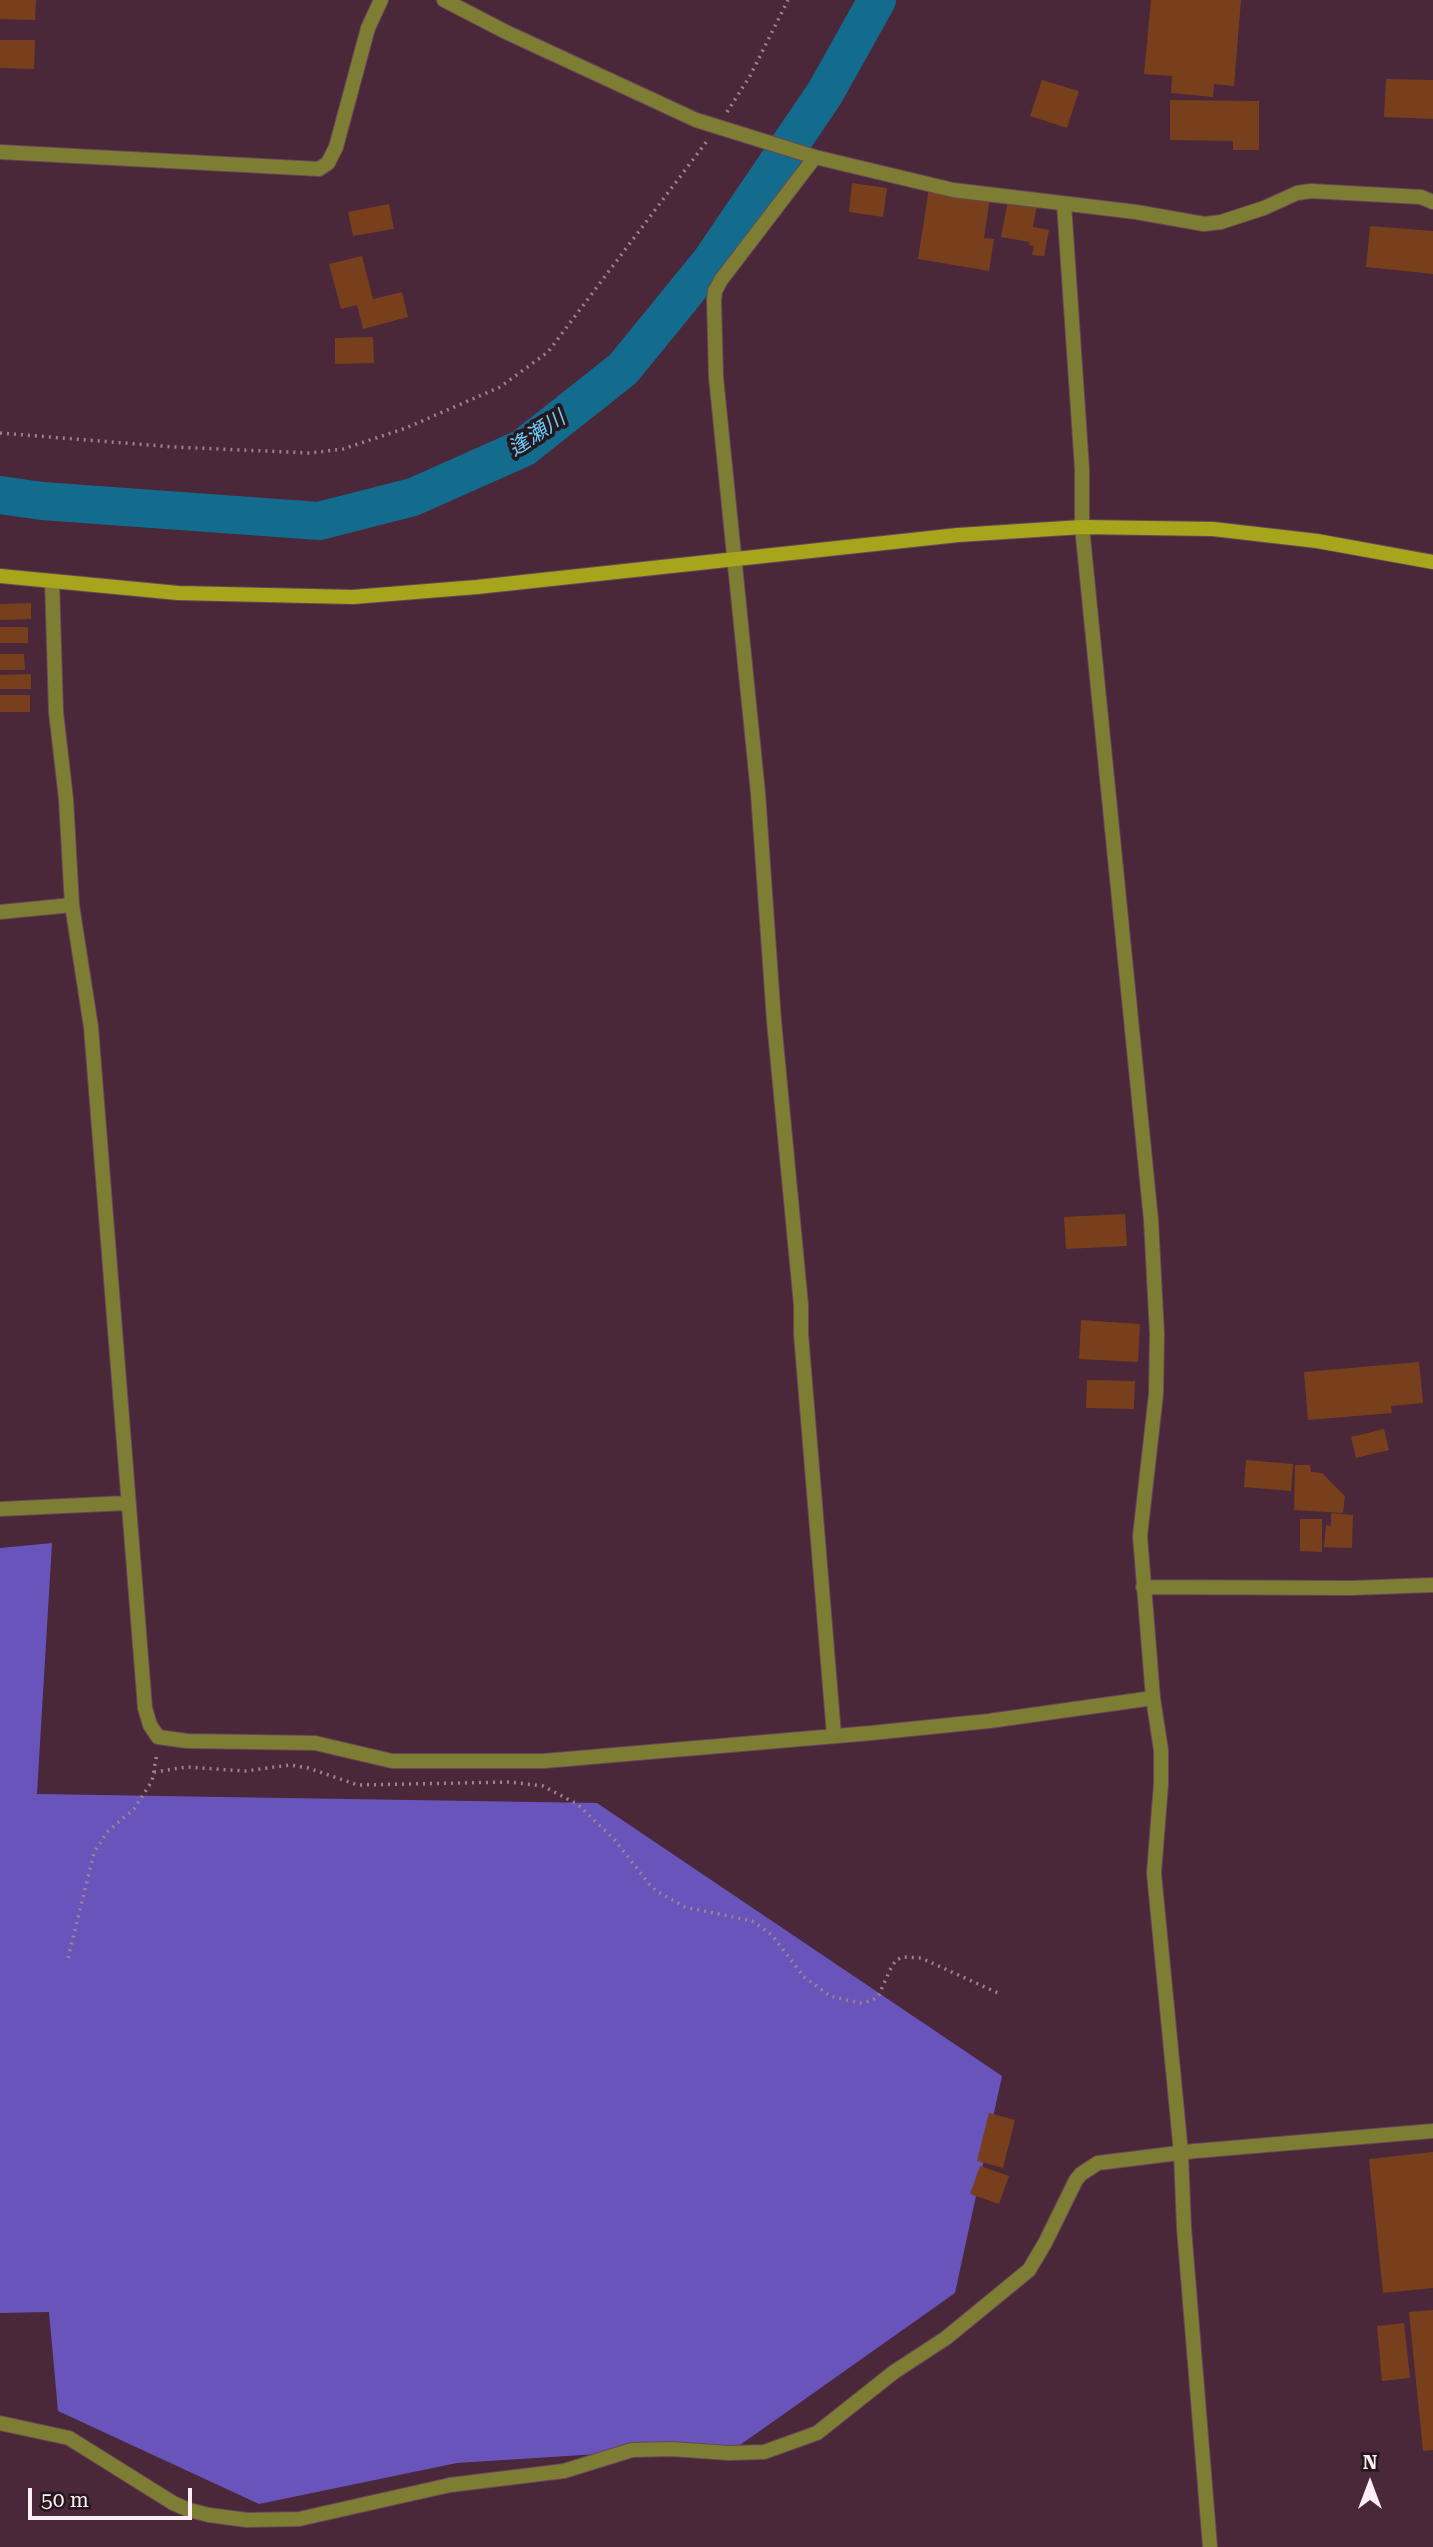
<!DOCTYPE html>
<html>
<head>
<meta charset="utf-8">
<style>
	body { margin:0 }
	#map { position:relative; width:1433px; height:2547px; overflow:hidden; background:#4a2739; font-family:"Roboto Serif",serif }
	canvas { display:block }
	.north { position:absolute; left:1335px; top:2449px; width:70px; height:70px; -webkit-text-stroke:5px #26161e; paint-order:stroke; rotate:0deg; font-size:19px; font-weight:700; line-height:28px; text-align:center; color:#fdeff5 }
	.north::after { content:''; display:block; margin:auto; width:24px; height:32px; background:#fdeff5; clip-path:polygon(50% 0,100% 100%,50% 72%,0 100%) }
	.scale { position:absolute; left:28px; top:2488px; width:164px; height:32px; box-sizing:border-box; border:4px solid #fdeff5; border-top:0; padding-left:9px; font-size:21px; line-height:24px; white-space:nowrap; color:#fdeff5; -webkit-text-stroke:5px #26161e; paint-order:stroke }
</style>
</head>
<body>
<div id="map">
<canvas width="1433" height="2547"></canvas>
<div class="north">N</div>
<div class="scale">50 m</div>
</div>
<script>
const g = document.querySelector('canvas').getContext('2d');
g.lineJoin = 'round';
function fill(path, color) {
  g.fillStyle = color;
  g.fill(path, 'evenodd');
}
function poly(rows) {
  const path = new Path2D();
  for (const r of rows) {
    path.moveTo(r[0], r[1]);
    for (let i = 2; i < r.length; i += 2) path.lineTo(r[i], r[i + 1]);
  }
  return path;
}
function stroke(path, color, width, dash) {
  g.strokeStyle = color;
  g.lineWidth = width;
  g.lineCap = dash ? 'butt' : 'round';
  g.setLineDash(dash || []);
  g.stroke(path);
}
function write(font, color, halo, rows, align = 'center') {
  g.font = font + ' "Roboto Serif","Noto Sans JP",serif';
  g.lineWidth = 7;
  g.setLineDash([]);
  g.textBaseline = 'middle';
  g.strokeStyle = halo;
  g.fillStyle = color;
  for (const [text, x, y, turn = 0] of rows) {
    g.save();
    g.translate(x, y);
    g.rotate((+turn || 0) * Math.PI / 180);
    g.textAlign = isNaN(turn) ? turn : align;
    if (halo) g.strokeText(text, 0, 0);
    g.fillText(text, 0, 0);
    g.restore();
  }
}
fill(poly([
	[52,1543,37,1794,597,1803,1002,2076,955,2293,740,2445,457,2463,259,2504,58,2411,49,2312,0,2313,0,1548]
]), '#6854ba');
stroke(poly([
	[0,495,42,501,319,521,413,497,523,448,623,369,711,261,825,93,877,0]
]), '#136c8d', 38);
fill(poly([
	[0,0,36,0,35,20,0,19],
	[1151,0,1241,0,1234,86,1214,84,1213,97,1171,93,1172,76,1144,74],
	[0,40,35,40,34,69,0,68],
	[1386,79,1433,80,1433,119,1384,117],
	[1042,80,1079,91,1067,128,1030,116],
	[1170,100,1259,101,1259,150,1233,150,1233,141,1170,140],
	[852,183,887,188,883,217,849,212],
	[929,188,990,198,984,238,994,239,989,271,918,259],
	[1008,200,1037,205,1033,227,1049,230,1044,256,1032,255,1034,246,1029,245,1030,242,1001,237],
	[389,204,394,229,353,236,348,212],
	[1370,226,1433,231,1433,274,1366,267],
	[362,256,373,299,402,292,408,317,363,329,357,305,341,309,329,264],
	[373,337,374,363,335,364,335,338],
	[31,603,31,619,0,620,0,604],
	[0,627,28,627,28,643,0,643],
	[0,654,24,654,25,670,0,670],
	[31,674,31,689,0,689,0,675],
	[0,695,30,695,30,712,0,712],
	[1125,1214,1127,1246,1066,1249,1064,1217],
	[1081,1320,1140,1324,1138,1362,1079,1359],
	[1419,1362,1423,1403,1391,1406,1392,1413,1308,1420,1304,1372],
	[1087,1380,1135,1381,1134,1409,1086,1408],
	[1384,1429,1389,1450,1356,1458,1351,1437],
	[1246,1460,1293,1464,1291,1491,1244,1487],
	[1295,1465,1310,1465,1311,1472,1322,1473,1345,1496,1343,1513,1294,1510],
	[1331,1513,1353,1515,1352,1548,1324,1547,1326,1525,1331,1526],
	[1300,1519,1322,1519,1322,1552,1300,1551],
	[989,2113,1015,2120,1003,2168,977,2161],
	[1433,2152,1433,2288,1383,2293,1369,2159],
	[980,2166,1009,2176,999,2204,970,2194],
	[1433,2310,1433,2450,1423,2451,1409,2312],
	[1404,2323,1410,2378,1382,2381,1377,2326]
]), '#783f1d');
const street = poly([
	[444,0,506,32,696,120,815,157,953,190,1136,212,1204,224,1221,222,1264,208,1297,193,1311,191,1421,197,1433,202],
	[0,152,319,169,328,163,336,147,368,28,381,0],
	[815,157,721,280,715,291,714,300,716,377,758,793,774,1021,801,1305,801,1334,834,1735],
	[1064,204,1082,469,1082,527,1151,1220,1157,1334,1156,1394,1140,1536,1153,1698,1161,1750,1161,1784,1154,1873,1181,2153,1184,2228,1210,2547],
	[52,581,56,712,66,799,72,905,91,1027,145,1708,150,1725,158,1737,187,1741,315,1743,392,1761,544,1761,871,1733,989,1721,1153,1698],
	[0,912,72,905],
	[0,1509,127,1503],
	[1143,1587,1351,1588,1433,1585],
	[0,2423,69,2438,173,2503,189,2510,209,2515,247,2520,299,2519,450,2485,564,2471,632,2450,672,2449,729,2453,764,2452,817,2433,894,2372,946,2338,1029,2270,1045,2243,1076,2180,1081,2174,1098,2163,1195,2151,1433,2131]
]);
const secondary = poly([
	[0,576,178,593,353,597,477,587,958,535,1082,527,1213,529,1317,541,1433,562]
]);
stroke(street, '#674757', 16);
stroke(secondary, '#674757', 16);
stroke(poly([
	[727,112,750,76,788,0],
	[0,433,174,447,310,453,343,449,406,428,500,387,548,352,707,141],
	[154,1772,187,1767,245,1771,290,1765,308,1768,358,1785,510,1782,543,1786,577,1804,614,1839,649,1884,658,1892,685,1907,752,1921,772,1935,803,1976,830,1996,860,2003,870,2001,878,1997,890,1970,896,1960,903,1957,921,1958,998,1993],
	[68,1958,94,1853,107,1832,134,1809,152,1781,157,1753]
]), '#9c838f', 3.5, [2, 5]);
stroke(street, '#7d7d33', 14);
stroke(secondary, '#a7a51b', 14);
write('italic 21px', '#6accf7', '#26161e', [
	["逢瀬川",537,434,-34]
]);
</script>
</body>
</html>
